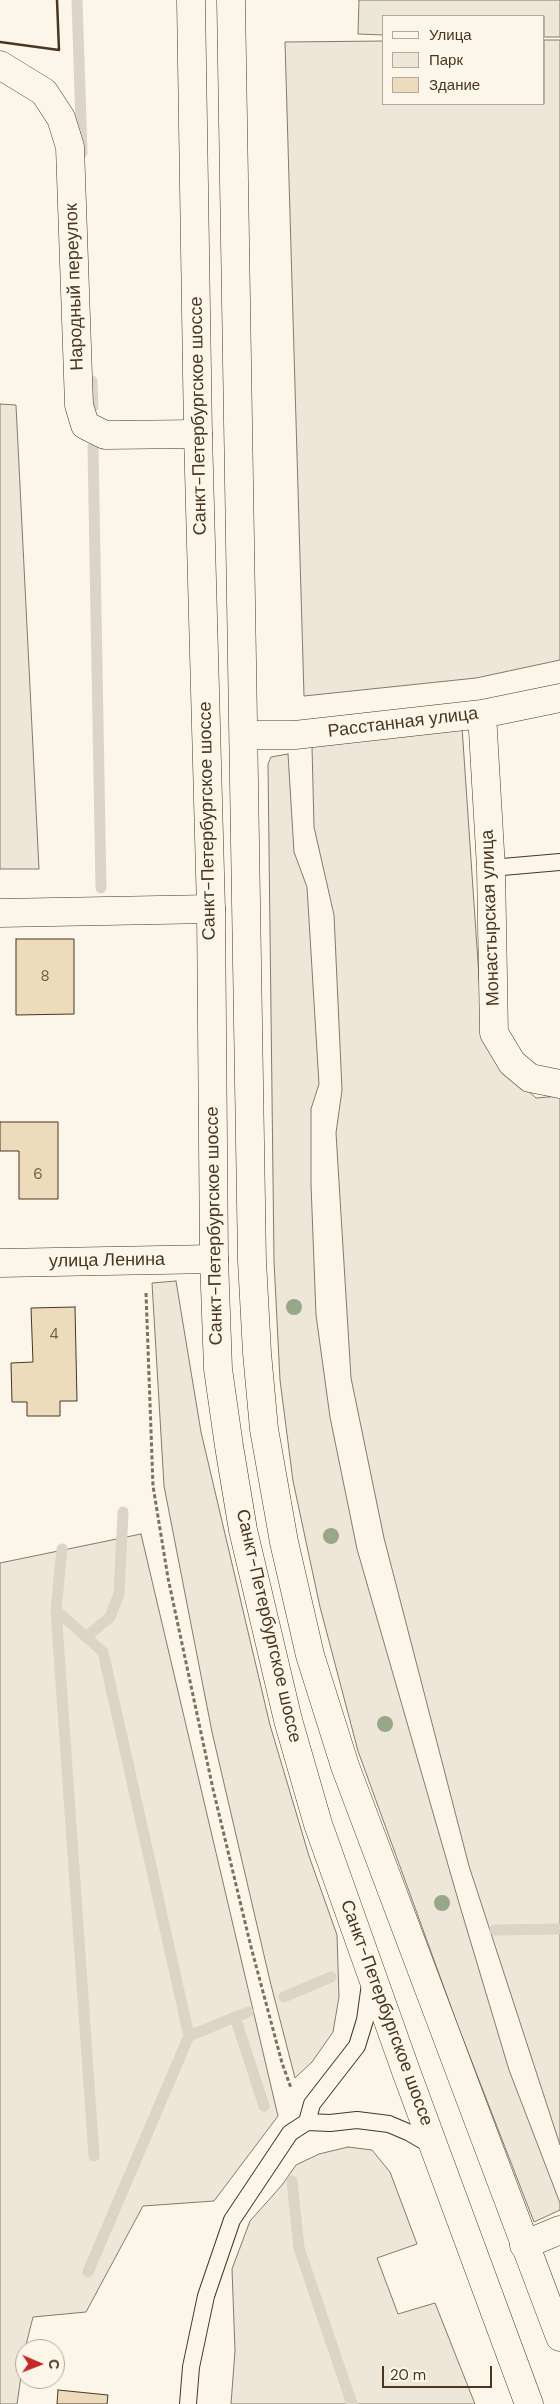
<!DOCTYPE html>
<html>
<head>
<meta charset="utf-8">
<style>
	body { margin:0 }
	#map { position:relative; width:560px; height:2404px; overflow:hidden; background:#fbf6e9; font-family:"DM Sans",sans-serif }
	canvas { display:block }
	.legend { position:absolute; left:382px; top:15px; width:162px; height:90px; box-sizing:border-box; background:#fbf6e9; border:1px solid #b4a999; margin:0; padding:6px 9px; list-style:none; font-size:15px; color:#4a3520 }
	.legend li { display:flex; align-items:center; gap:10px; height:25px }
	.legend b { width:25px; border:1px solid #b4a999 }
	.north { position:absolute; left:15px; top:2339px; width:50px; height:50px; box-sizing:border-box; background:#fbf6e9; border:1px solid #b4a999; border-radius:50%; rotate:91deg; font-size:14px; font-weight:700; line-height:20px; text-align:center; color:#4a3520 }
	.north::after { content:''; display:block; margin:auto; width:18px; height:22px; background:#c62828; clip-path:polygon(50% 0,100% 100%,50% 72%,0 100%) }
	.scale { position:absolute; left:382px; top:2366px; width:110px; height:22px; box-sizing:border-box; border:2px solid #4a3520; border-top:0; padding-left:6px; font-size:15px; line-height:18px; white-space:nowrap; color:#4a3520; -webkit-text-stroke:4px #fbf6e9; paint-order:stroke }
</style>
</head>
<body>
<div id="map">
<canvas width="560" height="2404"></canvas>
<ul class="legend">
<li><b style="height:6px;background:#fbf6e9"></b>Улица</li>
<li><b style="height:14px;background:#ede6d9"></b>Парк</li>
<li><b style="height:14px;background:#ecdcbc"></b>Здание</li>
</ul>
<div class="north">С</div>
<div class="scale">20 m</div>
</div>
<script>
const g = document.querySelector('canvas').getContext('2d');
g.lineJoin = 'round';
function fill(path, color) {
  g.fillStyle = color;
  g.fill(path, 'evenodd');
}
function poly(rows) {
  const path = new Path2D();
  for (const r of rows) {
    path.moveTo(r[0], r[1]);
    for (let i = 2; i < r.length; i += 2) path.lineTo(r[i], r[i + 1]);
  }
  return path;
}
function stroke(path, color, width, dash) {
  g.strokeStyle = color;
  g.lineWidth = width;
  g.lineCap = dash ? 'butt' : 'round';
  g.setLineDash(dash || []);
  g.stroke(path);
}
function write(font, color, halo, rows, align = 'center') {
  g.font = font + ' "DM Sans",sans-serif';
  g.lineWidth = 4;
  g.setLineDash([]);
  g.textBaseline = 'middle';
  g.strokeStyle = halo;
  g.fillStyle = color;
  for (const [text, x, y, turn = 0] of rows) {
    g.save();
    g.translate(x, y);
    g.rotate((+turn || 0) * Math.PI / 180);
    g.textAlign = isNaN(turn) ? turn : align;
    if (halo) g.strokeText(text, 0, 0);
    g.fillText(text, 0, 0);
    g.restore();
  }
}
const green = poly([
	[544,40,560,40,560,660,476,678,304,696,285,42,384,41,384,104,544,104,544,40],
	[0,404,16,405,39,869,0,869,0,404],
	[462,727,483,1036,494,1059,536,1098,560,1096,560,2145,469,1866,384,1538,351,1378,336,1133,342,1090,334,915,314,827,312,746,462,727],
	[288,754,294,852,307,887,319,1084,311,1109,311,1184,316,1315,330,1417,357,1549,459,1903,509,2070,560,2203,560,2210,534,2222,458,2026,358,1751,320,1607,293,1481,280,1380,274,1261,268,764,271,757,288,754],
	[176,1281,201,1432,270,1725,309,1856,337,1935,339,1997,333,2032,312,2062,295,2078,270,1981,212,1732,164,1486,152,1283,176,1281],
	[141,1534,278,2116,214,2201,143,2206,86,2312,33,2317,25,2349,17,2404,0,2404,0,1563,141,1534],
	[348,2147,372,2150,390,2172,417,2244,377,2258,398,2314,435,2303,475,2404,231,2404,235,2351,232,2269,250,2221,282,2185,296,2165,319,2154,348,2147]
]);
fill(green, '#ede6d9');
stroke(green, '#887966', 1);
const parking = poly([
	[359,0,560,0,560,37,544,37,544,16,384,16,384,35,358,34,359,0]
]);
fill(parking, '#ede7d9');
stroke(parking, '#887966', 1);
stroke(poly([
	[77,0,82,153],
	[92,381,93,407],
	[93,447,101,888],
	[62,1549,56,1610,94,2156],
	[56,1610,103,1652,189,2036],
	[86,1637,110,1617,119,1594,123,1512],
	[495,1930,560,1929],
	[284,1997,331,1977],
	[235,2017,264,2106],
	[292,2181,299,2248,352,2404],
	[88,2272,189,2036,248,2012]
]), '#dcd4c6', 11);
const building = poly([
	[16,939,74,939,74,1014,16,1015,16,939],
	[0,1122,58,1122,58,1199,19,1199,19,1151,0,1151,0,1122],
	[75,1307,77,1401,60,1401,60,1416,27,1416,27,1402,12,1402,11,1363,33,1362,31,1308,75,1307],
	[58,2390,108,2395,107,2404,57,2404,58,2390]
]);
fill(building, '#ecdcbc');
stroke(building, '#4a3520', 1);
const service = poly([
	[491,868,560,862],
	[307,2122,312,2104,357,2046,365,2020,370,1984],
	[188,2404,191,2367,206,2296,232,2220,290,2133,307,2122,330,2123,357,2120,389,2124,410,2133,434,2147]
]);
const minor = poly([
	[0,65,44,92,61,118,70,147,79,405,85,425,105,435,198,434],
	[482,714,491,868,494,1033,512,1063,530,1078,560,1084],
	[245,735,295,735,482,714,560,698],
	[0,913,211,909],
	[0,1263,214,1259],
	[524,2245,560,2230]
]);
const primary = poly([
	[191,0,198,434,211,909,214,1259,218,1369,229,1446,243,1530,288,1720,318,1824,407,2074,529,2404],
	[231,0,252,1261,257,1353,264,1429,284,1542,310,1655,345,1766,560,2337]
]);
stroke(service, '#4a3520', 18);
stroke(minor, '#4a3520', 29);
stroke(primary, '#4a3520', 29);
stroke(poly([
	[146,1293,153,1486,168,1578,213,1789,251,1947,282,2063,291,2088]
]), '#7f6f5c', 3, [4, 2.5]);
stroke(service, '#fbf6e9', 16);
stroke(minor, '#fbf6e9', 28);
stroke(primary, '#fbf6e9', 28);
stroke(poly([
	[0,42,59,50,57,0]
]), '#4a3520', 2.5);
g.fillStyle = '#96a887';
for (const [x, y] of [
	[294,1307],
	[331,1536],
	[385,1724],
	[442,1903]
]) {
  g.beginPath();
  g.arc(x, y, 8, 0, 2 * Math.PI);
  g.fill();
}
write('15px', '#725f47', null, [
	["8",45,977],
	["6",38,1175],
	["4",54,1335]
]);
write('18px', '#4a3520', '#fbf6e9', [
	["Народный переулок",75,287,-92],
	["Санкт-Петербургское шоссе",199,416,-91],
	["Расстанная улица",403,723,-7],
	["Санкт-Петербургское шоссе",208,821,-91],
	["Монастырская улица",491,918,-92],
	["Санкт-Петербургское шоссе",215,1226,-91],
	["улица Ленина",107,1261,-1],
	["Санкт-Петербургское шоссе",268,1626,77],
	["Санкт-Петербургское шоссе",386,2013,70]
]);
</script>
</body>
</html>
